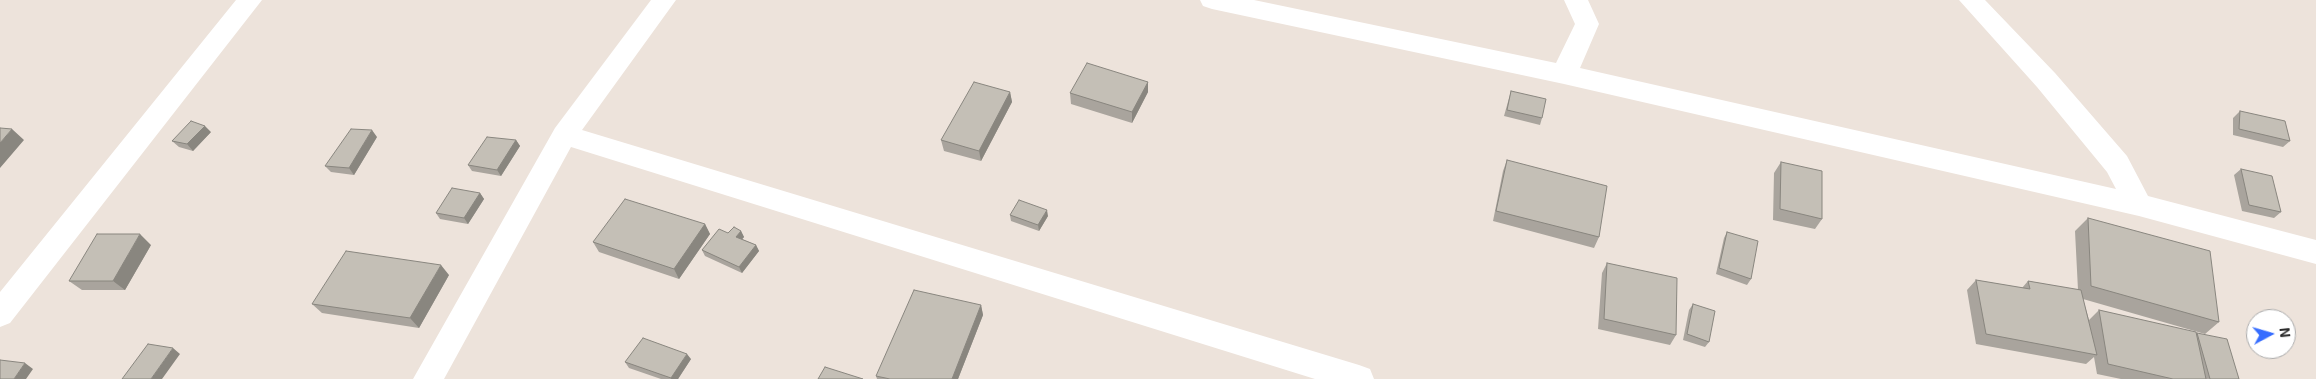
<!DOCTYPE html>
<html>
<head>
<meta charset="utf-8">
<style>
	body { margin:0 }
	#map { position:relative; width:2316px; height:379px; overflow:hidden; background:#ede3db; font-family:"Exo 2",sans-serif }
	canvas { display:block }
	.north { position:absolute; left:2246px; top:309px; width:50px; height:50px; box-sizing:border-box; background:#fff; border:1px solid #aaa; border-radius:50%; rotate:84deg; font-size:14px; font-weight:700; line-height:20px; text-align:center; color:#2a2a2a }
	.north::after { content:''; display:block; margin:auto; width:18px; height:22px; background:#366dff; clip-path:polygon(50% 0,100% 100%,50% 72%,0 100%) }
</style>
</head>
<body>
<div id="map">
<canvas width="2316" height="379"></canvas>
<div class="north">N</div>
</div>
<script>
const g = document.querySelector('canvas').getContext('2d');
g.lineJoin = 'round';
function poly(rows) {
  const path = new Path2D();
  for (const r of rows) {
    path.moveTo(r[0], r[1]);
    for (let i = 2; i < r.length; i += 2) path.lineTo(r[i], r[i + 1]);
  }
  return path;
}
function fill(path, color) {
  g.fillStyle = color;
  g.fill(path, 'evenodd');
}
function stroke(path, color, width, dash) {
  g.strokeStyle = color;
  g.lineWidth = width;
  g.lineCap = dash ? 'butt' : 'round';
  g.setLineDash(dash || []);
  g.stroke(path);
}
fill(poly([
	[236,0,262,0,10,323,0,327,0,292,236,0],
	[651,0,676,0,582,130,1359,365,1370,369,1374,379,1315,379,571,147,444,379,413,379,555,128,651,0],
	[1200,0,1254,0,1556,63,1575,24,1564,0,1588,0,1599,24,1580,68,2116,189,2107,172,2037,87,1959,0,1985,0,2055,73,2127,156,2148,196,2316,240,2316,264,2139,216,1564,84,1212,9,1203,6,1200,0]
]), '#fff');
fill(poly([
	[1148,82,1148,92,1132,123,1071,104,1070,93],
	[1511,91,1542,118,1540,125,1504,116],
	[1010,92,1012,102,981,161,944,151,941,140],
	[2240,111,2290,141,2283,147,2233,135,2233,118],
	[211,132,193,151,179,147,172,141],
	[377,137,354,175,331,172,325,166],
	[516,140,520,146,501,176,472,171,468,165],
	[1507,160,1599,237,1594,248,1493,221,1503,171],
	[1781,162,1822,219,1815,229,1773,220,1774,173],
	[2241,169,2281,212,2274,218,2242,211,2234,175],
	[480,193,484,199,468,224,440,219,436,213],
	[1010,215,1048,216,1039,231,1011,221],
	[2088,218,2219,322,2205,334,2083,299,2089,320,2099,310,2196,334,2197,333,2239,379,2121,379,2097,374,2094,357,2086,364,1976,344,1967,290,1976,280,2022,288,2028,281,2078,290,2075,231],
	[705,224,710,234,679,279,599,252,593,242],
	[741,231,744,237,742,239,756,245,759,251,742,273,705,256,702,250,728,233],
	[1727,232,1751,279,1747,285,1716,274,1724,238],
	[151,245,125,290,82,290,69,281],
	[1607,263,1676,335,1670,345,1598,329,1602,273],
	[449,275,419,328,322,313,312,304],
	[1693,304,1709,342,1705,347,1683,340,1689,310],
	[981,305,983,315,958,379,877,379,876,376],
	[691,359,678,379,661,379,629,368,625,362]
]), '#a9a49d');
fill(poly([
	[1148,82,1148,92,1132,123,1132,112],
	[1010,92,1012,102,981,161,979,151],
	[205,126,211,132,193,151,187,144],
	[12,129,24,140,0,168,0,143],
	[372,130,377,137,354,175,349,168],
	[516,140,520,146,501,176,497,170],
	[480,193,484,199,468,224,464,218],
	[1047,210,1048,216,1039,231,1038,225],
	[705,224,710,234,679,279,674,269],
	[741,231,744,237,739,243,736,237],
	[140,234,151,245,125,290,113,281],
	[756,245,759,251,742,273,739,267],
	[441,265,449,275,419,328,410,318],
	[981,305,983,315,958,379,952,379],
	[173,348,180,354,162,379,151,379],
	[687,354,691,359,678,379,671,379,671,378],
	[25,363,33,369,26,379,14,379]
]), '#89867f');
const building = poly([
	[1087,63,1148,82,1132,112,1070,93,1087,63],
	[974,82,1010,92,979,151,941,140,974,82],
	[1511,91,1546,99,1542,118,1507,110,1511,91],
	[2240,111,2285,121,2290,141,2239,129,2240,111],
	[191,121,205,126,187,144,172,141,191,121],
	[0,128,12,129,0,143,0,128],
	[351,129,372,130,349,168,325,166,351,129],
	[487,137,516,140,497,170,468,165,487,137],
	[1507,160,1607,186,1599,237,1496,211,1507,160],
	[1781,162,1822,171,1822,219,1780,209,1781,162],
	[2241,169,2272,176,2281,212,2249,205,2241,169],
	[452,188,480,193,464,218,436,213,452,188],
	[625,199,705,224,674,269,593,242,625,199],
	[1019,200,1047,210,1038,225,1010,215,1019,200],
	[2088,218,2210,251,2219,322,2091,286,2088,218],
	[734,227,741,231,736,237,756,245,739,267,702,250,719,229,728,233,734,227],
	[1727,232,1758,241,1751,279,1719,268,1727,232],
	[97,234,140,234,113,281,69,281,97,234],
	[346,251,441,265,410,318,312,304,346,251],
	[1607,263,1677,278,1676,335,1604,319,1607,263],
	[1976,280,2030,289,2028,281,2081,290,2097,355,1986,334,1976,280],
	[914,290,981,305,952,379,890,379,876,376,914,290],
	[1693,304,1715,311,1709,342,1687,334,1693,304],
	[2099,310,2196,332,2206,379,2173,379,2108,364,2099,310],
	[2197,333,2227,339,2239,379,2210,379,2197,333],
	[643,338,687,354,671,378,625,362,643,338],
	[148,344,173,348,151,379,122,379,148,344],
	[0,360,25,363,14,379,0,379,0,360],
	[825,367,863,379,818,379,825,367]
]);
fill(building, '#c4bfb6');
stroke(building, '#89867f', 1);
</script>
</body>
</html>
